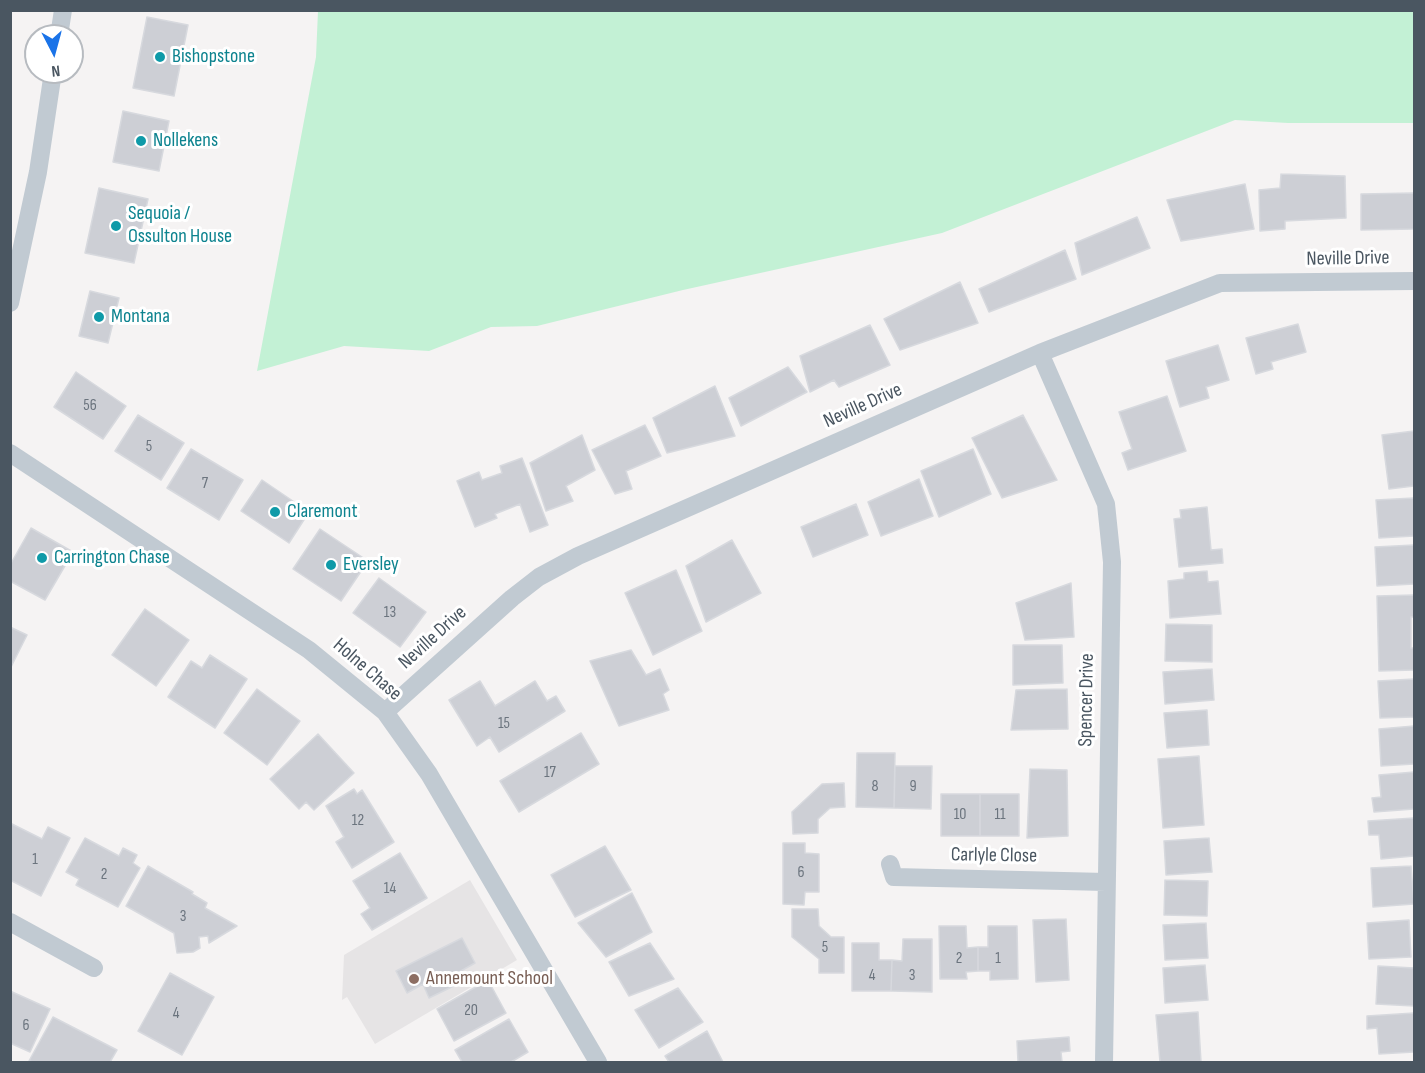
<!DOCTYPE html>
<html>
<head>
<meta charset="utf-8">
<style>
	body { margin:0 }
	#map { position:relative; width:1425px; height:1073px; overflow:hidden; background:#f5f3f3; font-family:"Sofia Sans Condensed",sans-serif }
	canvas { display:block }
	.frame { position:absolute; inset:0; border:12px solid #4a5661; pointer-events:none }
	.north { position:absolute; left:24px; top:24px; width:60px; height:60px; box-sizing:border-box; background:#fff; border:2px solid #b7bbc0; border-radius:50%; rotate:174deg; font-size:16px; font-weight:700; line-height:24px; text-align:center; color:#4a5661 }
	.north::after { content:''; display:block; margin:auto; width:21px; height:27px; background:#1a73e8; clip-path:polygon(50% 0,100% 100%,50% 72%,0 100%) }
</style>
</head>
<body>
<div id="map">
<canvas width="1425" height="1073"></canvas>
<div class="frame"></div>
<div class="north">N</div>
</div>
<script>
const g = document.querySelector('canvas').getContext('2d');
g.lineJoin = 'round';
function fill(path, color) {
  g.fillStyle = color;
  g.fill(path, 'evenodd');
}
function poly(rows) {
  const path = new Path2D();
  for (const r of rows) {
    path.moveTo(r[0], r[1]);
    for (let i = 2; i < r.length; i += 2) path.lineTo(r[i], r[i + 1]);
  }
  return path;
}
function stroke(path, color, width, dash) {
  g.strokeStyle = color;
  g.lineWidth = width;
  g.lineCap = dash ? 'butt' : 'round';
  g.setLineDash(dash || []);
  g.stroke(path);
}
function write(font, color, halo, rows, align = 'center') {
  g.font = font + ' "Sofia Sans Condensed",sans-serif';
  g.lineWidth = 6;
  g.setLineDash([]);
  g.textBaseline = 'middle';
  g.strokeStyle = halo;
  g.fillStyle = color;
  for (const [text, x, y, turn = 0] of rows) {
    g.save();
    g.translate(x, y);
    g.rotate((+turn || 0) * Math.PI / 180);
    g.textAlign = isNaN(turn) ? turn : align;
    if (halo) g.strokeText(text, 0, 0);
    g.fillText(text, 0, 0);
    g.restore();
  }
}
fill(poly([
	[470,880,517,960,375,1044,347,997,342,1000,344,955]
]), '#e6e4e5');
fill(poly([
	[318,11,1414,11,1414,123,1288,123,1235,120,942,233,683,290,537,326,491,327,429,351,344,346,257,371,316,57]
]), '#c3f1d5');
const building = poly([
	[147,17,188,25,174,96,133,88,147,17],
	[123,111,169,121,159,171,113,162,123,111],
	[1281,174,1345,176,1346,218,1285,221,1285,229,1260,231,1259,190,1280,188,1281,174],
	[1245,184,1254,229,1181,241,1167,200,1245,184],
	[99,188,148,199,134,263,85,253,99,188],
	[1414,193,1414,229,1361,230,1361,194,1414,193],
	[1137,217,1150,248,1082,275,1075,243,1137,217],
	[1065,250,1076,279,989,312,979,289,1065,250],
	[960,282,978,323,900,350,884,319,960,282],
	[90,291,119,298,108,343,79,336,90,291],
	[1298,324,1306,352,1271,362,1273,369,1256,374,1246,338,1298,324],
	[870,325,890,365,839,387,834,380,810,392,800,356,870,325],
	[1218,345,1229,380,1206,387,1209,398,1180,407,1166,361,1218,345],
	[788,367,807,392,741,426,729,398,788,367],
	[76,372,126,406,103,439,54,407,76,372],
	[715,386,735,436,667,453,653,418,715,386],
	[1167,396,1186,451,1128,470,1122,453,1132,449,1119,412,1167,396],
	[138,415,184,443,161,480,115,451,138,415],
	[1023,415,1057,480,1002,498,972,438,1023,415],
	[645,425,661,456,626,471,632,489,615,494,592,450,645,425],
	[1414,431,1414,486,1389,489,1382,435,1414,431],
	[582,435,595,470,566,486,573,501,546,511,530,463,582,435],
	[191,449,243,480,219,520,167,488,191,449],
	[973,449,991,494,939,517,921,471,973,449],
	[522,458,548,525,530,532,520,504,495,514,497,518,475,527,457,481,479,472,482,480,502,473,500,466,522,458],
	[919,479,933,516,881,536,868,502,919,479],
	[262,480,309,512,289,543,241,511,262,480],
	[1414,498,1414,536,1379,538,1376,500,1414,498],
	[856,504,868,535,813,557,801,527,856,504],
	[1207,507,1211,550,1222,549,1223,563,1179,567,1174,519,1181,518,1180,510,1207,507],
	[31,528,73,552,45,600,10,581,10,565,31,528],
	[320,529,368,561,341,601,293,569,320,529],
	[732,540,761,593,706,622,686,566,732,540],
	[1414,545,1414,584,1377,586,1375,547,1414,545],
	[676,570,702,631,653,655,625,593,676,570],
	[1207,571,1208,582,1218,581,1221,614,1170,618,1168,581,1184,579,1184,573,1207,571],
	[379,578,426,612,400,647,353,613,379,578],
	[1071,583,1074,637,1025,640,1016,603,1071,583],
	[1414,595,1414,617,1411,617,1411,648,1414,648,1414,670,1379,671,1377,596,1414,595],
	[145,609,189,640,156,686,112,655,145,609],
	[1166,624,1212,625,1212,662,1165,661,1166,624],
	[10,627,27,635,10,669,10,627],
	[1013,645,1062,645,1063,683,1013,685,1013,645],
	[631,650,646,675,660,669,669,690,663,694,669,710,619,726,590,661,631,650],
	[210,655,247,679,215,728,168,697,191,661,202,668,210,655],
	[1212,669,1214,700,1165,704,1163,672,1212,669],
	[1414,679,1414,717,1380,718,1378,681,1414,679],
	[480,681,495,706,535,681,547,701,556,696,565,711,499,752,490,737,477,746,449,700,480,681],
	[257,689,300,721,267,765,224,733,257,689],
	[1067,689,1068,729,1011,730,1016,690,1067,689],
	[1207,710,1209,745,1167,748,1164,713,1207,710],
	[1414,726,1414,764,1381,766,1379,729,1414,726],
	[581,733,599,764,519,812,500,781,581,733],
	[318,734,354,773,314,810,306,802,299,809,270,779,318,734],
	[857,753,895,753,894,808,856,807,857,753],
	[1199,756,1204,825,1163,828,1158,759,1199,756],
	[895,766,932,766,931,809,894,808,895,766],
	[1030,769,1067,770,1068,836,1027,838,1030,769],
	[1414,772,1414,809,1374,812,1372,798,1381,797,1379,775,1414,772],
	[844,783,845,807,830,808,818,819,818,833,793,834,792,812,822,784,844,783],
	[354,789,357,794,362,790,394,842,352,868,336,842,344,837,326,806,354,789],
	[941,794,980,794,980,836,941,836,941,794],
	[980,794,1019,794,1019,836,980,836,980,794],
	[1414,818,1414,856,1381,859,1379,835,1369,835,1368,821,1414,818],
	[10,823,42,839,48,827,70,838,41,896,10,880,10,823],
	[85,838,119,856,123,848,137,855,133,863,140,868,118,907,76,885,79,879,66,872,85,838],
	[1209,838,1212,872,1166,875,1164,841,1209,838],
	[783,843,805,843,805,853,819,854,819,892,805,892,804,905,783,904,783,843],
	[605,846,631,890,575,917,551,875,605,846],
	[400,853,427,898,372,930,361,914,370,908,353,881,400,853],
	[148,866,193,892,192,894,207,903,205,908,237,926,209,943,208,936,199,937,200,948,193,952,177,953,174,933,126,906,148,866],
	[1411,866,1414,904,1373,907,1371,868,1411,866],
	[1165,880,1208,881,1207,916,1164,915,1165,880],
	[632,893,652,932,606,957,578,923,632,893],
	[792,909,818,909,819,926,831,937,844,937,844,973,819,973,819,959,792,937,792,909],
	[1066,919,1069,980,1036,982,1033,920,1066,919],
	[1409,920,1411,957,1369,959,1367,923,1409,920],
	[1206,923,1208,958,1165,960,1163,925,1206,923],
	[939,926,966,926,967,948,978,947,978,971,966,972,967,979,940,979,939,926],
	[988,926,1017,926,1018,979,990,980,990,971,978,971,978,947,988,947,988,926],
	[462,938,475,963,459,972,464,981,429,998,423,984,407,993,396,971,462,938],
	[903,939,932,939,932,992,891,991,892,960,902,961,903,939],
	[650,943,674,979,629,996,609,962,650,943],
	[852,943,879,943,879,960,892,960,891,991,852,991,852,943],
	[1205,965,1208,1000,1165,1003,1163,968,1205,965],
	[1378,966,1414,968,1414,1006,1376,1004,1378,966],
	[170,973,214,997,182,1055,138,1031,170,973],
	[488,980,506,1013,454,1041,437,1009,488,980],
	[678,988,703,1022,659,1048,635,1010,678,988],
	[10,991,50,1009,30,1052,10,1043,10,991],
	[1198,1012,1201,1062,1160,1062,1156,1015,1198,1012],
	[1414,1013,1414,1052,1379,1054,1377,1028,1367,1029,1367,1016,1414,1013],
	[53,1017,117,1050,110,1062,33,1062,29,1061,53,1017],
	[509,1019,528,1052,511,1062,462,1062,455,1050,509,1019],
	[707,1031,723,1062,669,1062,665,1056,707,1031],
	[1069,1037,1070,1051,1061,1052,1062,1062,1018,1062,1017,1041,1069,1037]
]);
fill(building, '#cdcfd5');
stroke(building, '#d7d9de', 1.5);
stroke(poly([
	[59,36,63,10],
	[10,303,38,172,53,72],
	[1040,353,1106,504,1112,562,1104,1062],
	[10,453,309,650,385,712,429,774,598,1062],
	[385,712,512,598,539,577,578,556,1040,353,1220,283,1414,281],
	[890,864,894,877,1106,882],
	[10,922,94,968]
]), '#c1cad2', 18);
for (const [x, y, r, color] of [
	[160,57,6,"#0f9aa8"],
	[141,141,6,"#0f9aa8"],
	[116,226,6,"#0f9aa8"],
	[99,317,6,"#0f9aa8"],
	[275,512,6,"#0f9aa8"],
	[42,558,6,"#0f9aa8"],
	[331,565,6,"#0f9aa8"],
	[414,979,6,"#8d6e63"]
]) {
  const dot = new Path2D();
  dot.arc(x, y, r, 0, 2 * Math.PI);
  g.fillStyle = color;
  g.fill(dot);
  stroke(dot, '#fff', 2);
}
write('16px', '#6b747e', null, [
	["56",90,406],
	["5",149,447],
	["7",205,484],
	["13",390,613],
	["15",504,724],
	["17",550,773],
	["8",875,787],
	["9",913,787],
	["10",960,815],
	["11",1000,815],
	["12",358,821],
	["1",35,860],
	["6",801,873],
	["2",104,875],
	["14",390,889],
	["3",183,917],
	["5",825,948],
	["2",959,959],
	["1",998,959],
	["4",872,976],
	["3",912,976],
	["20",471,1011],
	["4",176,1014],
	["6",26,1026]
]);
write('20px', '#0d838f', '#fff', [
	["Bishopstone",172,57],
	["Nollekens",153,141],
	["Sequoia /",128,214],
	["Ossulton House",128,237],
	["Montana",111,317],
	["Claremont",287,512],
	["Carrington Chase",54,558],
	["Eversley",343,565]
], 'left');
write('20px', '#4a5661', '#fff', [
	["Neville Drive",1348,259,-1],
	["Neville Drive",863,406,-24],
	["Neville Drive",433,638,-42],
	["Holne Chase",367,670,41],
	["Spencer Drive",1087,700,-89],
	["Carlyle Close",994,856,1]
]);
write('20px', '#785e54', '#fff', [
	["Annemount School",426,979]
], 'left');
</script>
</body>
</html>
